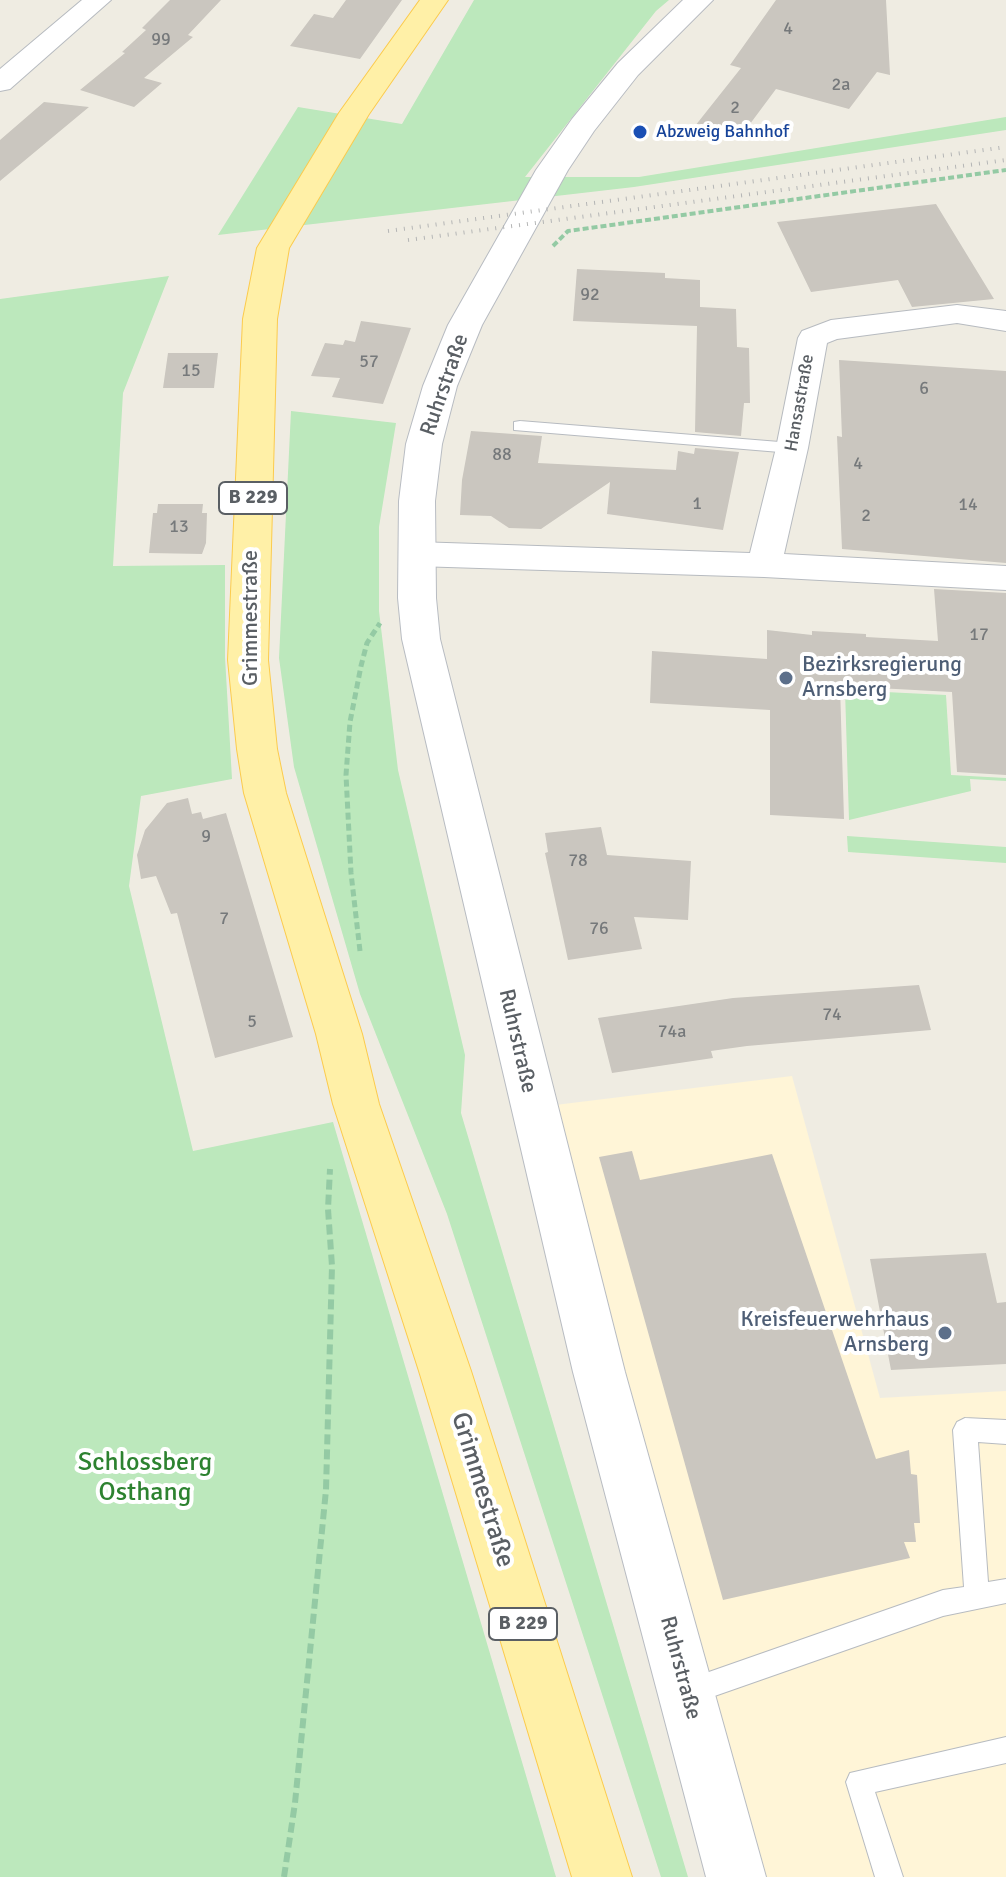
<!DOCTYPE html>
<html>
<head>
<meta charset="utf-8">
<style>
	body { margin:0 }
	canvas { display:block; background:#efece2 }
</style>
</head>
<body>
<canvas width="1006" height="1877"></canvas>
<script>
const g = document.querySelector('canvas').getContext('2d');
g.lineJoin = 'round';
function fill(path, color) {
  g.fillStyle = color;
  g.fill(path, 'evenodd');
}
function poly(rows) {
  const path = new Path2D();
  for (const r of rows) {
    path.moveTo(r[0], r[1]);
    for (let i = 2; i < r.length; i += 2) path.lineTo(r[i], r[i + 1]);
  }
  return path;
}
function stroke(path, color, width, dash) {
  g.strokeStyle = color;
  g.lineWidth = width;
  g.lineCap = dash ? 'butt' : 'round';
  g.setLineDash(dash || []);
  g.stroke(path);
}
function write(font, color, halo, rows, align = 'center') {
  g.font = font + ' Signika,sans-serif';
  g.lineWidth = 8;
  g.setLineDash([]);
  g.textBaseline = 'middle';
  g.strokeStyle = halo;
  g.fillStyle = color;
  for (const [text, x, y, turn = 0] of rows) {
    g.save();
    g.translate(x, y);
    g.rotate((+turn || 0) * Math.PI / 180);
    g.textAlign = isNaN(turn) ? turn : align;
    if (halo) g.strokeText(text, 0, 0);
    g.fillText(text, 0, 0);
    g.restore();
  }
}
fill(poly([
	[792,1076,880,1398,1006,1391,1006,1877,754,1877,547,1106]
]), '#fff5d7');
fill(poly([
	[474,0,669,0,656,11,525,177,639,177,1006,117,1006,130,634,187,218,235,298,107,402,124],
	[169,276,123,393,113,566,225,565,225,657,232,779,141,796,129,886,193,1151,333,1122,556,1877,0,1877,0,299],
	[291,411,396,423,379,527,379,611,398,770,465,1055,461,1113,688,1877,661,1877,447,1214,360,994,294,767,279,658],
	[845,690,946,695,951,775,1006,778,1006,781,970,779,971,791,849,820],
	[847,836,1006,847,1006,863,848,852]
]), '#bce8bc');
fill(poly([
	[170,0,221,0,188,35,193,37,144,78,162,83,134,107,80,90,125,53,122,52,146,30,142,28],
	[346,0,402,0,360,59,290,46,314,14,333,18],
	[776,0,886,0,890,75,877,72,849,109,776,89,747,128,747,140,738,140,695,126,741,68,730,65],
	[44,102,89,107,0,181,0,140],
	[936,204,994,299,912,307,898,280,811,292,777,222],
	[577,269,665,273,665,278,700,280,700,307,736,309,737,347,749,348,750,403,744,403,741,436,695,432,697,326,573,321],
	[361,321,411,328,383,404,332,397,340,378,311,376,325,343,343,345,345,340,355,342],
	[168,353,218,353,214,388,163,388],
	[839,360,1006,371,1006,563,842,549,837,436,842,437],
	[471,431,542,436,538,463,676,470,678,451,694,454,695,448,739,452,723,530,607,514,610,482,541,529,509,528,491,516,460,515,462,480],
	[158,504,203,504,202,513,207,513,206,543,202,554,149,553,153,513,157,513],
	[934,589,1006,593,1006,775,957,772,952,692,840,686,844,819,770,815,770,710,650,703,652,651,767,659,767,630,812,635,812,631,866,634,866,637,938,641],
	[188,798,192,814,201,812,203,819,226,813,293,1037,215,1058,177,913,171,914,156,876,141,879,137,855,145,830,167,803],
	[601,827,607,855,691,861,688,920,634,917,642,949,568,960,545,853,548,852,545,833],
	[919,985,931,1030,747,1046,711,1051,713,1058,612,1073,598,1018,733,998],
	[632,1151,640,1180,772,1154,876,1459,909,1450,911,1474,917,1475,920,1523,914,1523,916,1542,904,1542,910,1558,723,1600,599,1157],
	[986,1253,997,1303,1006,1302,1006,1364,891,1370,870,1259]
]), '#cac6bf');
const lane = poly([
	[520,421,792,443,800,448,792,453,514,430,514,422,520,421],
	[965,1418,1006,1420,1006,1444,978,1442,988,1582,1006,1579,1006,1603,943,1616,686,1706,677,1702,673,1693,677,1684,686,1680,943,1590,964,1587,953,1430,957,1422,965,1418],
	[1006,1737,1006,1763,875,1792,903,1877,875,1877,846,1782,850,1773,1006,1737]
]);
const street = poly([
	[82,0,111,0,10,89,0,91,0,69,82,0],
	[957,305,1006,311,1006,331,957,323,837,339,827,343,808,448,784,554,1006,566,1006,590,764,577,416,566,404,562,399,554,404,546,416,542,750,553,776,448,798,338,802,331,831,320,957,305]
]);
const secondary = poly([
	[683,0,713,0,638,75,594,131,568,170,482,325,457,386,442,444,435,501,436,598,440,639,625,1372,766,1877,706,1877,573,1372,402,639,398,598,399,501,406,444,423,386,448,325,536,170,572,119,618,63,683,0]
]);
const primary = poly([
	[420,0,448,0,369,114,289,248,277,319,268,660,277,749,286,793,362,1034,379,1104,471,1371,632,1877,572,1877,419,1371,333,1104,316,1034,244,793,237,749,228,660,243,319,257,248,339,113,420,0]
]);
stroke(lane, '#b7bbc0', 2);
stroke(street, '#b7bbc0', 2);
stroke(secondary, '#b8bcc2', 2);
stroke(primary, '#fccb4d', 2);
stroke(poly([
	[553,246,568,231,1006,170]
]), '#94caa4', 4, [6, 3]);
stroke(poly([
	[360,951,351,873,346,775,350,722,361,666,367,643,380,623]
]), '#94caa4', 5, [7, 4]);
stroke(poly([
	[284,1877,295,1803,326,1490,332,1266,328,1209,330,1169]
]), '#94caa4', 6, [10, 5]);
fill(lane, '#fff');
fill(street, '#fff');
fill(secondary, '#fff');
fill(primary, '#fff0a7');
stroke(poly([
	[388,231,1006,147],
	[408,240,1006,160]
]), '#b4b5b5', 4, [1, 7]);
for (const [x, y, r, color] of [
	[640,132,8,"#1a4fb4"],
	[786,678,8,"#5c6f8a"],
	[945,1333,8,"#5c6f8a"]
]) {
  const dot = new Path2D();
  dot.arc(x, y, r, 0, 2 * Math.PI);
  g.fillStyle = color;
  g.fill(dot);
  stroke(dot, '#fff', 3);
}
write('18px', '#76797b', null, [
	["4",788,29],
	["99",161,40],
	["2a",841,85],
	["2",735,108],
	["92",590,295],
	["57",369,362],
	["15",191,371],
	["6",924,389],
	["88",502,455],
	["4",858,464],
	["1",697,504],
	["14",968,505],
	["2",866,516],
	["13",179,527],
	["17",979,635],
	["9",206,837],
	["78",578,861],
	["7",224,919],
	["76",599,929],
	["74",832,1015],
	["5",252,1022],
	["74a",672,1032]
]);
write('18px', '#164399', '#fff', [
	["Abzweig Bahnhof",656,132]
], 'left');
write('18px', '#5a5f64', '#fff', [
	["Hansastraße",800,403,-80]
]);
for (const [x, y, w] of [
	[253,498,68],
	[523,1624,68]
]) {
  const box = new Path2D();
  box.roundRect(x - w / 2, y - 16, w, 32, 6);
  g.fillStyle = '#fff';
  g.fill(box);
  stroke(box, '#5a5f64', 2);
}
write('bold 20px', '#5a5f64', null, [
	["B 229",253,498],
	["B 229",523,1624]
]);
write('22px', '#5a5f64', '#fff', [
	["Ruhrstraße",445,385,-71],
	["Grimmestraße",251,618,-90],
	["Ruhrstraße",517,1041,77],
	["Ruhrstraße",680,1668,75]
]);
write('22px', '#4e5e75', '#fff', [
	["Bezirksregierung",802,665],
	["Arnsberg",802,690],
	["Kreisfeuerwehrhaus",929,1320,"right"],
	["Arnsberg",929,1345,"right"]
], 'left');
write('26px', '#2d8230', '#fff', [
	["Schlossberg",145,1463],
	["Osthang",145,1493]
]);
write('26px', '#5a5f64', '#fff', [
	["Grimmestraße",482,1490,73]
]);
</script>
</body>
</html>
